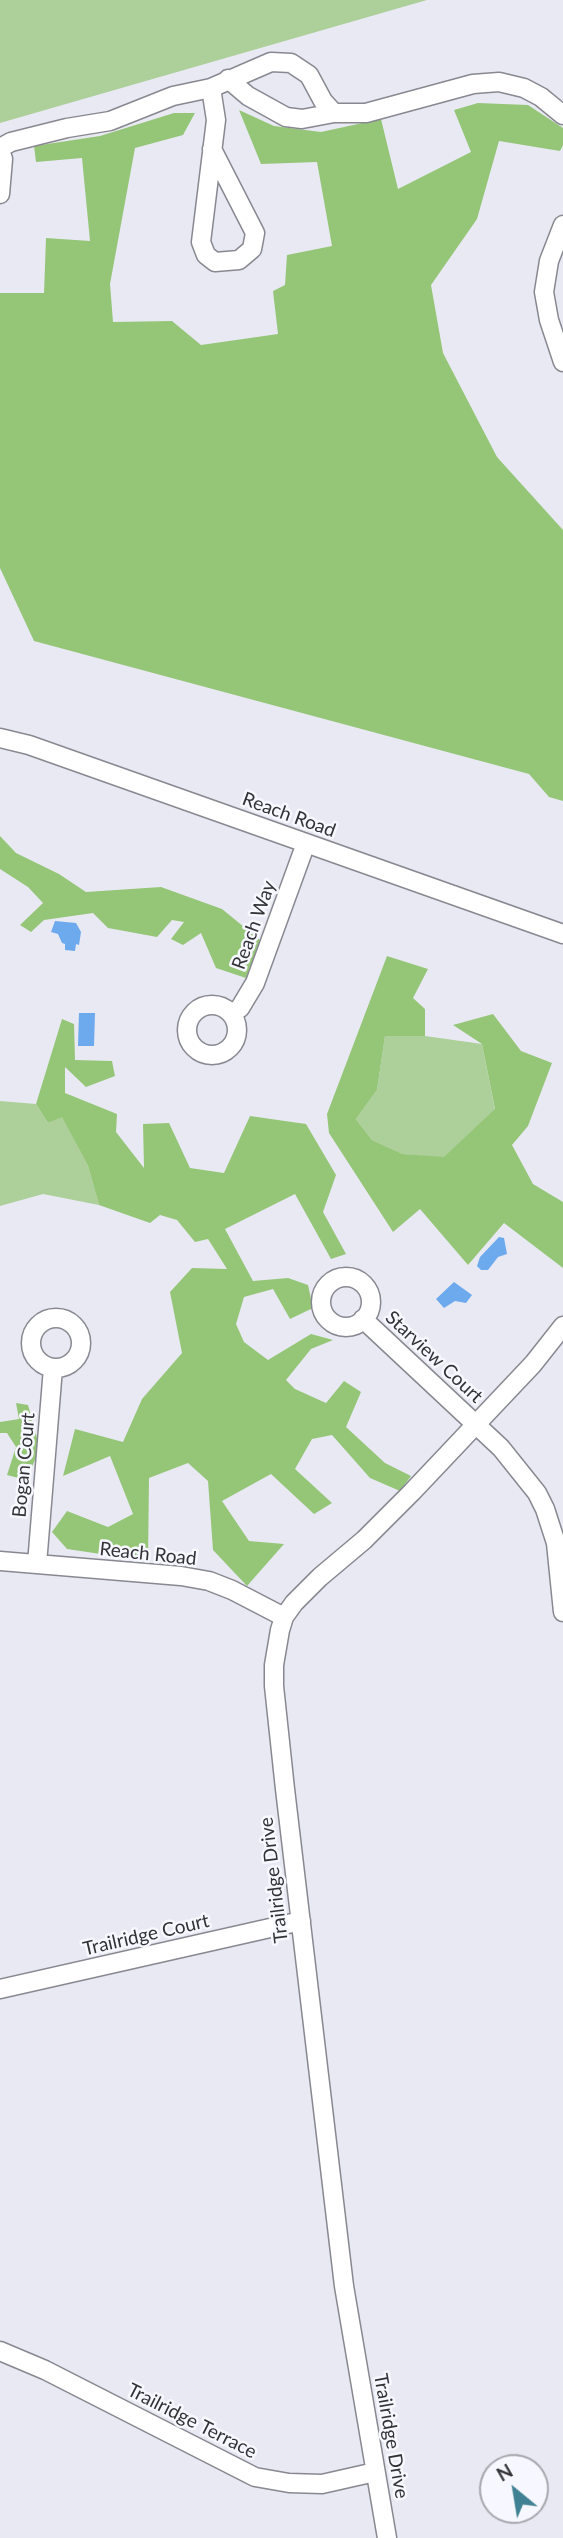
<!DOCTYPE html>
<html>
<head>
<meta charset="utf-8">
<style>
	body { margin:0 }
	#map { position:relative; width:563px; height:2538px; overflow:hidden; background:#e9e9f3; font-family:Lato,sans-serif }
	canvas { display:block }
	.north { position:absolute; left:479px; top:2454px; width:70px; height:70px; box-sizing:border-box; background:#f7f7ff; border:2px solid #a8a8af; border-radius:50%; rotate:330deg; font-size:19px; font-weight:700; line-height:28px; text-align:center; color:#323236 }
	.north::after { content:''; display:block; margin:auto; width:24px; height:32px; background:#408293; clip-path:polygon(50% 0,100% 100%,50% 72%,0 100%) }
</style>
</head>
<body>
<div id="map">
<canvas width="563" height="2538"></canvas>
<div class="north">N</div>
</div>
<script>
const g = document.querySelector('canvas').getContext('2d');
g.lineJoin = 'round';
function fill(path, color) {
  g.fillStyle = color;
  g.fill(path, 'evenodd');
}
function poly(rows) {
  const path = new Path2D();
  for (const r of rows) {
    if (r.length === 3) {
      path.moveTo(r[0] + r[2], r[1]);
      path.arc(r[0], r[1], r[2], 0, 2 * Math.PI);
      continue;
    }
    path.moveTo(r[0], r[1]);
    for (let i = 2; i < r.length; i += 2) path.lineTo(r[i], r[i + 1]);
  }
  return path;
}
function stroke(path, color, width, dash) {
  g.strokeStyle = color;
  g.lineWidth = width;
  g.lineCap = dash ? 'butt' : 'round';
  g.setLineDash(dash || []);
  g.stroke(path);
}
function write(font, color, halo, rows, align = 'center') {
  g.font = font + ' Lato,sans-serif';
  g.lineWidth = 5;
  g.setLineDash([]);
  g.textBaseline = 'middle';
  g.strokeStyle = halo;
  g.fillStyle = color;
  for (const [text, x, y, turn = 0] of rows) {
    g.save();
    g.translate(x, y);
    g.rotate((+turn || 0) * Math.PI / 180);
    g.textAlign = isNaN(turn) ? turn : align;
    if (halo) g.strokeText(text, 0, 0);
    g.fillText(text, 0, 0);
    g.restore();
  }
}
fill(poly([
	[0,0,427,0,0,123],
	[385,1036,425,1036,482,1044,495,1110,444,1158,403,1154,372,1140,356,1119,377,1090],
	[0,1101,36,1104,48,1123,62,1116,88,1166,99,1205,43,1194,0,1206]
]), '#adcf9a');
fill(poly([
	[478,103,528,105,563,128,563,145,560,151,499,141,477,219,431,285,443,353,497,457,563,530,563,801,549,797,529,774,34,641,0,568,0,293,44,293,46,238,90,241,82,158,36,162,34,146,100,136,174,113,195,113,183,135,135,148,110,284,113,322,172,321,201,345,278,334,273,291,285,285,287,255,332,246,317,162,261,164,239,110,274,126,321,132,381,119,398,189,471,152,454,110],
	[0,836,16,853,59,874,86,892,161,887,222,909,260,940,246,978,216,968,201,933,183,945,171,939,184,922,172,920,157,937,108,928,93,913,44,920,31,932,20,925,43,903,28,887,0,869],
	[387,956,428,969,413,998,425,1009,425,1036,385,1036,377,1090,356,1119,372,1140,403,1154,444,1157,495,1109,482,1044,453,1025,493,1014,521,1051,552,1063,528,1126,512,1145,533,1184,563,1202,563,1268,504,1223,468,1265,420,1209,393,1232,329,1133,327,1114],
	[62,1019,74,1024,75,1060,112,1061,115,1076,86,1087,65,1067,65,1093,117,1114,116,1132,144,1168,143,1124,169,1123,190,1168,224,1173,250,1116,306,1124,336,1175,323,1212,346,1254,331,1259,295,1194,225,1229,253,1281,288,1278,308,1285,313,1308,290,1319,273,1289,244,1297,236,1324,244,1342,268,1360,311,1334,333,1340,311,1349,286,1380,295,1389,326,1403,344,1381,361,1392,346,1427,385,1463,411,1476,400,1491,370,1478,332,1435,312,1439,295,1469,332,1503,314,1514,271,1474,222,1501,249,1541,284,1544,247,1586,213,1550,208,1481,188,1463,149,1478,148,1561,67,1549,52,1532,67,1511,108,1527,133,1514,110,1456,63,1476,75,1429,123,1442,142,1399,182,1353,170,1292,192,1268,227,1269,208,1239,195,1242,177,1220,160,1215,150,1223,99,1205,88,1166,62,1117,48,1123,36,1104],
	[16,1403,28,1405,40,1449,26,1480,7,1475,16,1447,7,1433,0,1433,0,1422,19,1419]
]), '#95c678');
fill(poly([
	[55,921,76,923,81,932,79,945,76,944,75,951,65,950,65,944,62,943,58,934,51,932],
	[79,1013,95,1013,94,1046,78,1046],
	[499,1237,504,1238,507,1254,498,1257,488,1270,481,1270,477,1266,480,1257],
	[454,1282,472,1295,466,1303,455,1301,444,1308,436,1299]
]), '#6da9ed');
const street = poly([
	[228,79,248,96,286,117,302,119,334,113],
	[211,88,216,120,201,242,206,255,215,262,239,260,252,249,255,233,212,149],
	[0,148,11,142,67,128,110,121,173,96,211,88,271,62,291,63,309,75,323,101,334,113,366,113,473,84,499,82,524,88,541,97,563,115],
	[0,151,3,159,0,194],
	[563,225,549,261,544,292,549,320,563,362],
	[0,738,29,745,563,934],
	[212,1030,25],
	[231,1014,240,1008,255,983,306,843],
	[346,1302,25],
	[56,1343,25],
	[363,1319,501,1448,537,1493,545,1509,556,1543,563,1612],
	[0,1561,181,1576,209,1581,232,1590,284,1617],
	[37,1564,53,1368],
	[0,1989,301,1921],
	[0,2351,45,2370,255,2477,289,2483,322,2484,375,2472],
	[387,2538,344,2286,285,1789,274,1686,274,1665,280,1630,284,1617,294,1603,320,1577,364,1540,412,1492,533,1364,563,1326]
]);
stroke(street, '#888891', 21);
stroke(street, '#fff', 18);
write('19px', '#323236', '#f7f7ff', [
	["Reach Road",289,815,20],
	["Reach Way",254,925,-70],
	["Starview Court",434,1357,43],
	["Bogan Court",24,1465,-85],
	["Reach Road",148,1554,6],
	["Trailridge Drive",274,1880,-97],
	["Trailridge Court",146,1935,-13],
	["Trailridge Terrace",192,2421,27],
	["Trailridge Drive",391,2436,80]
]);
</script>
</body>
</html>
